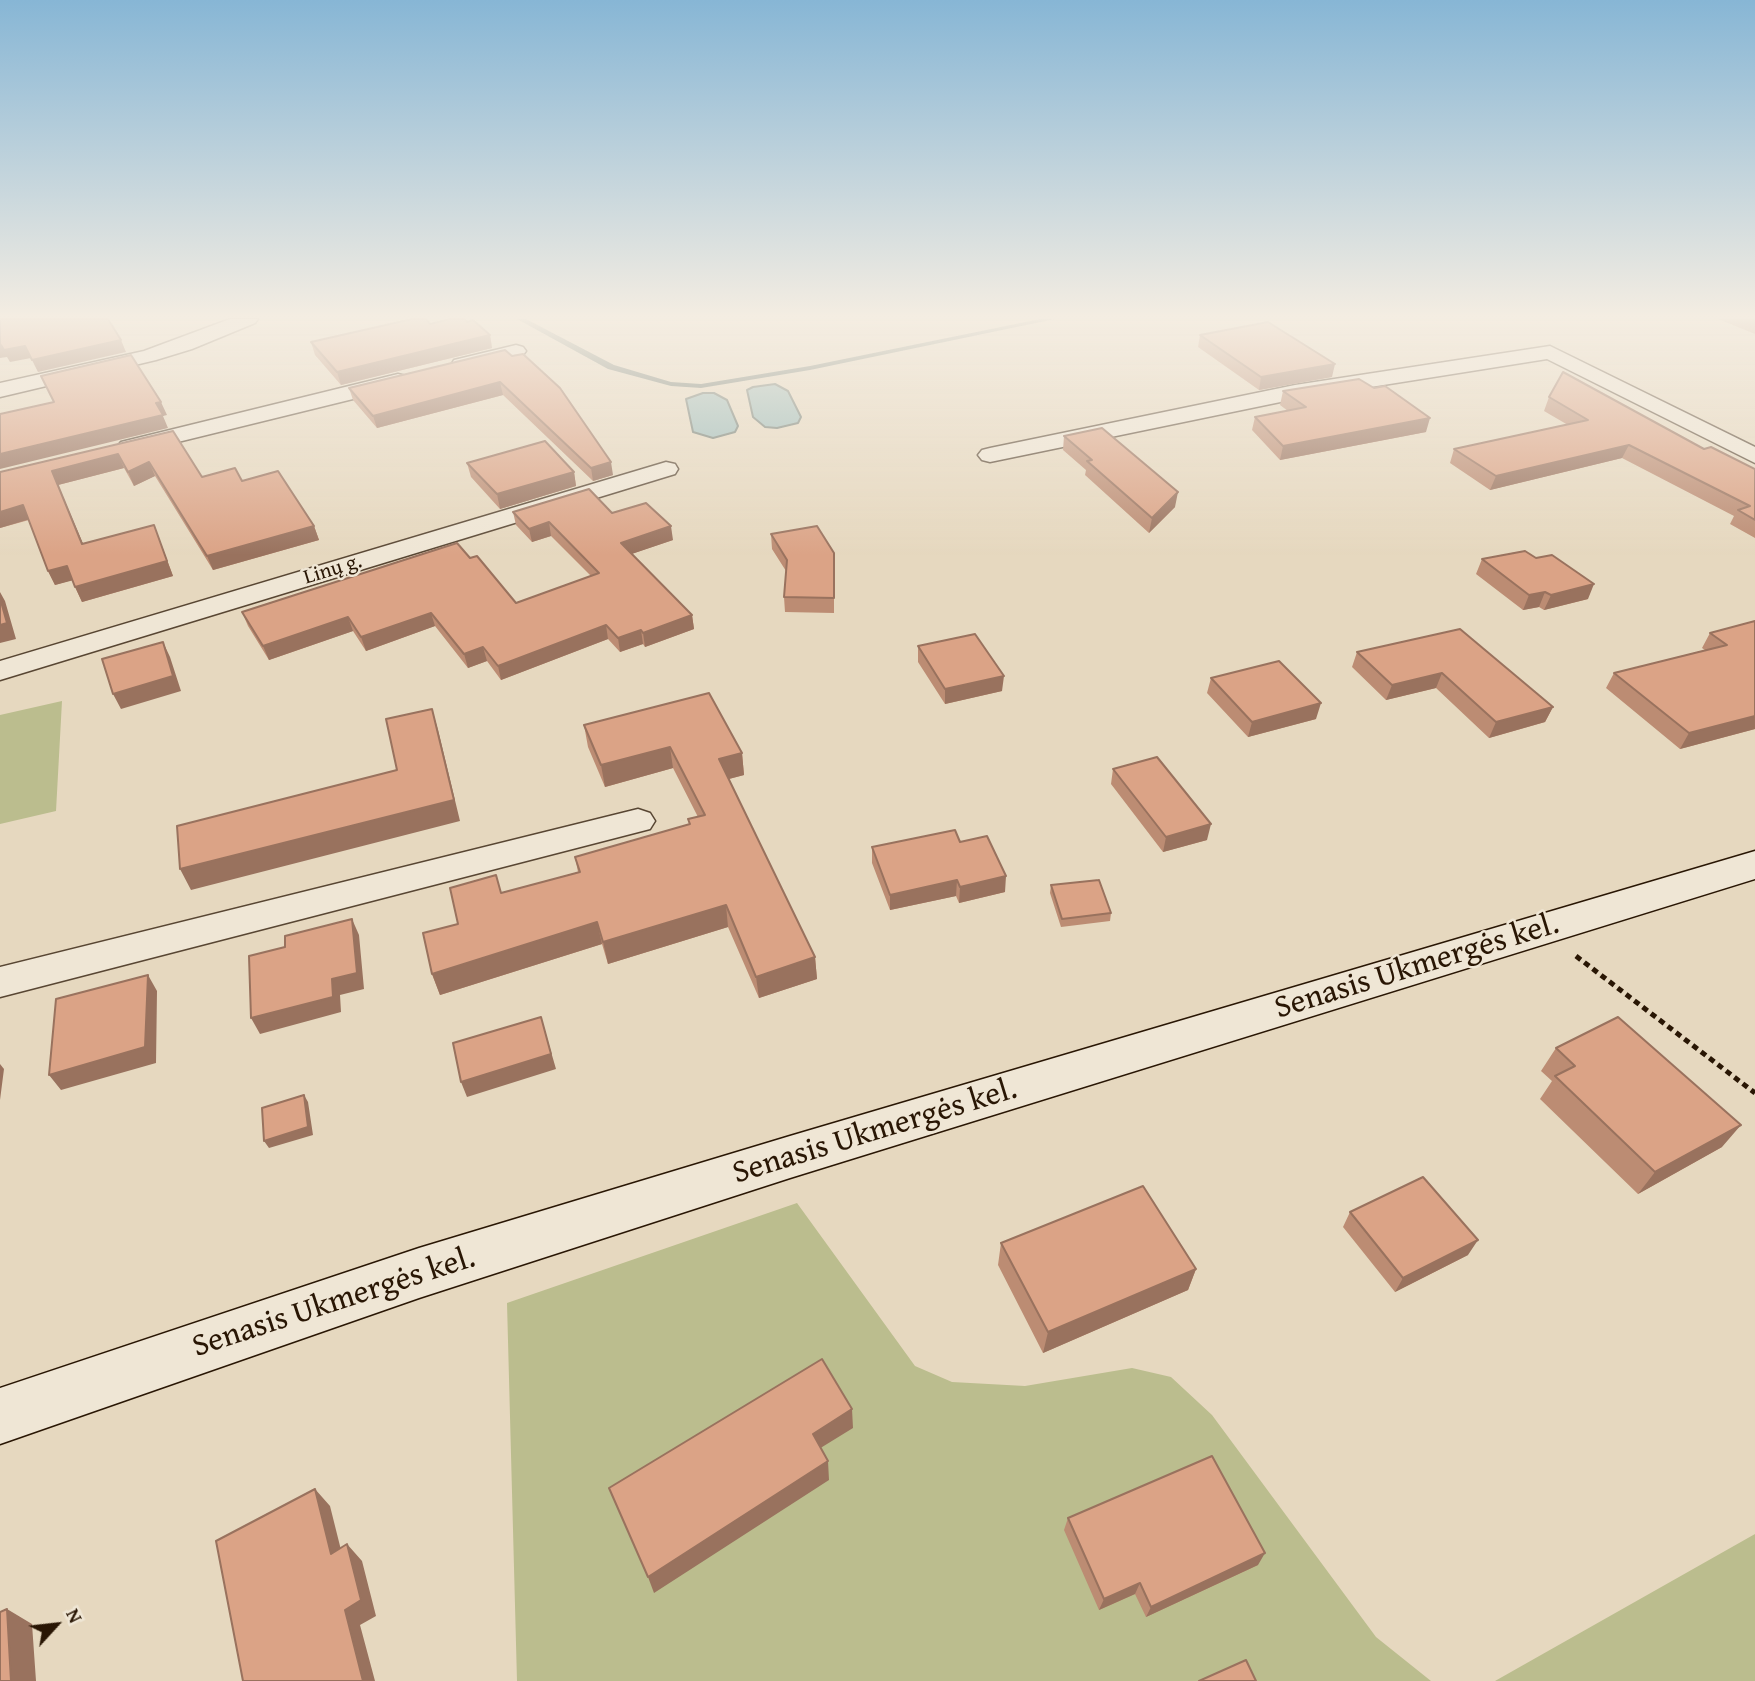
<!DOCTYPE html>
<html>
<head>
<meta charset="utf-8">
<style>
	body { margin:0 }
	#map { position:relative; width:1755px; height:1681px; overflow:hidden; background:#e6d8bf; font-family:"Gentium Book Plus",serif }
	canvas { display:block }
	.north { position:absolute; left:21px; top:1590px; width:70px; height:70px; -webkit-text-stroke:5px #efe6d5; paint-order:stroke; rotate:63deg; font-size:19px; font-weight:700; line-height:28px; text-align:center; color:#291604 }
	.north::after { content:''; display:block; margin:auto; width:24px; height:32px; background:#291604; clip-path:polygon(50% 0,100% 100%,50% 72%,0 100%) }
</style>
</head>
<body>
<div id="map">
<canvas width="1755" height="1681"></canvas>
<div class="north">N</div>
</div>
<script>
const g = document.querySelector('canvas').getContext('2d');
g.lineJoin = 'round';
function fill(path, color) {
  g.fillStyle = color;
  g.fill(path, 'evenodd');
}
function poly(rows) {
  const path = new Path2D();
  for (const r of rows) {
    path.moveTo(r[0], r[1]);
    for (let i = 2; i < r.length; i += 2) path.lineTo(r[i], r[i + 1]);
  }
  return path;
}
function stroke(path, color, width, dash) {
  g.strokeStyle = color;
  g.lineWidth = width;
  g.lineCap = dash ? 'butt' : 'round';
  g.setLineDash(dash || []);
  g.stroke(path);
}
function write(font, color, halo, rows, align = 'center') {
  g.font = font + ' "Gentium Book Plus",serif';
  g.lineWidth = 5;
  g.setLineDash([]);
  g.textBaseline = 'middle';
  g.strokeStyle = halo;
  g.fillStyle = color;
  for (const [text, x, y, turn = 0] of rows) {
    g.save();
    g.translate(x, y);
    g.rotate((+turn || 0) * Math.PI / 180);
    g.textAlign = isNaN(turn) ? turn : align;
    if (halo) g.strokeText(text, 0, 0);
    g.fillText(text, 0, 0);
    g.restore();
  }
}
fill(poly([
	[62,701,56,811,0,824,0,715],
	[797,1203,915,1366,952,1382,1025,1386,1132,1368,1171,1377,1212,1415,1376,1637,1431,1681,517,1681,507,1303],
	[1755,1533,1755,1681,1495,1681,1755,1534]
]), '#bbbd8e');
const water = poly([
	[775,384,788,391,801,417,798,423,777,428,765,427,753,417,747,390,753,387,775,384],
	[703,393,714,393,727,400,738,426,735,432,713,438,693,432,686,399,703,393]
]);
fill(water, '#97b9b8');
stroke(water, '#6b7870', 2);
fill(poly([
	[517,319,526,319,614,365,671,382,701,384,810,366,1040,319,1055,319,810,370,701,388,671,386,608,369,517,319]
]), '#6b7870');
const street = poly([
	[230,319,258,319,255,323,192,349,156,360,0,397,0,383,144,351,230,319],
	[516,345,523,347,526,351,523,355,462,371,454,370,451,365,454,360,516,345],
	[1550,346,1755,447,1755,463,1547,359,1295,399,990,462,982,460,978,455,982,450,990,448,1295,385,1550,346],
	[398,374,406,376,409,381,406,386,129,454,121,452,117,447,121,442,398,374],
	[666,462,675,464,678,469,675,474,0,680,0,661,666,462],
	[638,809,650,813,655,821,650,829,0,997,0,967,638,809]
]);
const secondary = poly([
	[1755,851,1755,879,790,1178,419,1298,0,1444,0,1388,419,1248,790,1136,1755,851]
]);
stroke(street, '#584633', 3);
stroke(secondary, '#291604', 3);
stroke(poly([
	[1576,956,1755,1093]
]), '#291604', 5, [6, 4.5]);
fill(street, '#efe6d5');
fill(secondary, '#efe6d5');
fill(poly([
	[1718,319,1755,319,1755,334],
	[467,322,490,335,492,348,341,385,315,355,311,342,430,324],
	[1200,335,1332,377,1259,390,1198,347],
	[512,356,613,475,593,481,503,395,377,428,353,400,349,388],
	[1283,391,1426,432,1280,460,1252,430,1255,417,1288,411,1280,405],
	[1549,397,1704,449,1755,469,1755,538,1730,524,1734,516,1622,458,1490,490,1450,463,1454,449,1568,425,1544,411],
	[173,431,202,477,242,481,314,526,319,540,213,570,155,476,134,486,124,468,58,485,83,544,154,525,173,576,82,602,72,580,55,585,48,571,29,520,0,528,0,472],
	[1064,436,1175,507,1149,533,1085,475,1086,470,1063,450],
	[467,463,574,472,576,486,500,509,471,477],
	[513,512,612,513,673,540,631,554,692,615,694,629,645,647,643,644,620,652,608,639,501,680,487,661,468,668,435,626,366,651,353,631,269,660,248,626,242,612,470,558,516,603,591,576,551,536,532,542,516,525],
	[771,534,834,553,834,613,785,612,784,597,786,571,772,549],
	[1482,559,1588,599,1544,610,1539,607,1523,610,1476,574],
	[1755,621,1755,729,1680,749,1606,688,1614,673,1705,650,1702,648,1710,633],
	[1460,629,1553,707,1545,722,1489,738,1436,688,1386,700,1352,667,1357,652],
	[918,646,1002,691,945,704,918,662],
	[1211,678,1316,719,1248,737,1207,693],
	[584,725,742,753,744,775,729,779,815,957,817,979,759,998,728,927,608,964,602,944,440,995,432,974,458,924,502,893,578,872,575,857,689,825,688,819,698,817,673,768,605,787,588,747],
	[1113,769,1207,840,1163,852,1111,784],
	[960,842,1005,892,959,903,956,896,890,910,872,863,872,847],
	[1051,885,1111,913,1110,921,1061,927,1050,893],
	[1556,1048,1722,1147,1638,1194,1540,1099,1552,1081,1541,1071],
	[1350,1212,1468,1255,1395,1292,1343,1227],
	[1001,1243,1196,1269,1188,1290,1043,1353,998,1265],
	[1068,1518,1258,1565,1146,1617,1135,1594,1099,1610,1064,1530]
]), '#bc8c73');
fill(poly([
	[490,335,492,348,341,385,337,372],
	[121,340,126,352,38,372,32,360],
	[0,345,25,346,31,358,10,362,7,357,0,358],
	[1335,364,1332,377,1259,390,1261,377],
	[500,382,503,395,377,428,373,416],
	[161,402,167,415,163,416,168,428,0,469,0,454],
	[1430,418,1426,432,1280,460,1283,446],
	[1629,445,1622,458,1490,490,1496,476],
	[118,454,124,468,58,485,89,558,82,544,52,471],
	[149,462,155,476,134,486,128,472],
	[611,462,613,475,593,481,591,468],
	[574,472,576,486,500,509,497,494],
	[1178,492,1175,507,1149,533,1152,518],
	[23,505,30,519,0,528,0,512],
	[549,522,551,536,532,542,529,529],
	[154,525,173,576,82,602,75,587],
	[314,526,319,540,213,570,207,556],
	[671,526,673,540,623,557,621,543],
	[67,566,74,580,55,585,48,571],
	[1594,584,1588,599,1544,610,1551,595],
	[0,592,5,601,16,639,0,643],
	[1545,592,1539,607,1523,610,1529,595],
	[431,613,435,626,366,651,361,637],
	[692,615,694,629,645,647,643,633],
	[348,617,353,631,269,660,263,646],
	[606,625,608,639,501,680,498,666],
	[641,630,643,644,620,652,618,638],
	[163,642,170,657,181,691,121,709,113,694],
	[483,647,487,661,468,668,464,654],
	[1442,673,1436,688,1386,700,1392,685],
	[1004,676,1002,691,945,704,945,689],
	[1321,703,1316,719,1248,737,1252,722],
	[1553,707,1545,722,1489,738,1496,722],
	[432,709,438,730,460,821,191,890,180,869,454,800],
	[1755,716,1755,729,1680,749,1689,733],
	[670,747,673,768,605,787,601,765],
	[742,753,744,775,721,781,719,759],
	[1211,824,1207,840,1163,852,1166,837],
	[1006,876,1005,892,959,903,960,887],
	[957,880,956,896,890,910,890,895],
	[726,905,728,927,608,964,603,942],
	[352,919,359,935,364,989,340,995,341,1012,260,1034,251,1018],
	[597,922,602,944,440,995,432,974],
	[815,957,817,979,759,998,756,977],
	[148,975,157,991,156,1063,61,1090,49,1075],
	[541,1017,556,1069,467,1097,461,1082],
	[0,1064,4,1069,0,1100],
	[304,1095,308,1102,313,1135,269,1148,264,1141],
	[1741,1125,1722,1147,1638,1194,1655,1172],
	[1478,1240,1468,1255,1395,1292,1403,1278],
	[1196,1269,1188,1290,1043,1353,1048,1332],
	[852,1409,853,1428,814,1452,813,1434],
	[828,1461,829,1480,654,1593,648,1577],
	[315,1489,330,1506,346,1570,331,1554],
	[347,1544,362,1561,376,1616,360,1625,375,1681,363,1681,345,1610],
	[1265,1553,1258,1565,1146,1617,1151,1607],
	[1140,1583,1135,1594,1099,1610,1104,1599],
	[7,1609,32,1624,36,1681,11,1681]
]), '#99725e');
const building = poly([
	[0,319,108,319,121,340,32,360,25,346,4,350,1,345,0,345,0,319],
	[412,319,426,319,430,324,450,319,465,319,467,322,473,320,490,335,337,372,311,342,412,319],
	[1268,322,1335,364,1261,377,1200,335,1268,322],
	[505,350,512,356,523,354,560,388,611,462,591,468,500,382,373,416,349,388,505,350],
	[131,355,161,402,156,403,163,415,0,454,0,414,54,402,41,376,131,355],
	[1563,372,1704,449,1711,447,1755,469,1755,520,1738,510,1750,506,1629,445,1496,476,1454,449,1588,420,1549,397,1563,372],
	[1359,379,1374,388,1385,386,1430,418,1283,446,1255,417,1306,407,1283,391,1359,379],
	[1102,428,1178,492,1152,518,1087,461,1092,460,1064,436,1102,428],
	[173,431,202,477,235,468,242,481,278,471,314,526,207,556,149,462,128,472,118,454,52,471,82,544,154,525,167,561,75,587,67,566,48,571,23,505,0,512,0,472,173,431],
	[545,441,574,472,497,494,467,463,545,441],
	[589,489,612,513,646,503,671,526,621,543,692,615,643,633,641,630,618,638,606,625,498,666,483,647,464,654,431,613,361,637,348,617,263,646,242,612,457,543,470,558,477,556,516,603,599,573,549,522,529,529,513,512,589,489],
	[817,526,834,553,834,598,784,597,787,560,771,534,817,526],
	[1525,551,1536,558,1552,555,1594,584,1551,595,1545,592,1529,595,1482,559,1525,551],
	[0,598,7,623,0,625,0,598],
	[1755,621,1755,716,1689,733,1614,673,1727,645,1710,633,1755,621],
	[1460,629,1553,707,1496,722,1442,673,1392,685,1357,652,1460,629],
	[975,634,1004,676,945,689,918,646,975,634],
	[163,642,173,676,113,694,102,659,163,642],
	[1279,661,1321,703,1252,722,1211,678,1279,661],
	[709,693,742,753,719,759,815,957,756,977,726,905,603,942,597,922,432,974,423,933,458,924,450,888,496,875,501,893,580,872,575,857,690,824,688,819,705,815,670,747,601,765,584,725,709,693],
	[432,709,454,800,180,869,177,826,397,770,386,719,432,709],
	[1157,757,1211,824,1166,837,1113,769,1157,757],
	[955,830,960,842,987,836,1006,876,960,887,957,880,890,895,872,847,955,830],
	[1099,880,1111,913,1062,919,1051,885,1099,880],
	[352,919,357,973,332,979,333,997,251,1018,249,956,285,947,285,936,352,919],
	[148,975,145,1047,49,1075,56,999,148,975],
	[541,1017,551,1054,461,1082,453,1043,541,1017],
	[1618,1017,1741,1125,1655,1172,1555,1076,1575,1066,1556,1048,1618,1017],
	[304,1095,308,1127,264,1141,262,1108,304,1095],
	[1423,1177,1478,1240,1403,1278,1350,1212,1423,1177],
	[1143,1186,1196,1269,1048,1332,1001,1243,1143,1186],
	[822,1359,852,1409,813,1434,828,1461,648,1577,609,1488,822,1359],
	[1212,1456,1265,1553,1151,1607,1140,1583,1104,1599,1068,1518,1212,1456],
	[315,1489,331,1554,347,1544,361,1600,345,1610,363,1681,243,1681,216,1541,315,1489],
	[7,1609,11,1681,0,1681,0,1612,7,1609],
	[1246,1660,1256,1681,1199,1681,1246,1660]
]);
fill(building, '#dba386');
stroke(building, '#99725e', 2);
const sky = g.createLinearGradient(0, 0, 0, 555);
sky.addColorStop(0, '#87b6d5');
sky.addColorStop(0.57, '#f4ede2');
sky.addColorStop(1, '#f4ede200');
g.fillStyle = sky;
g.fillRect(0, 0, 1755, 555);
write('21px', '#291604', '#efe6d5', [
	["Linų g.",333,570,-17]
]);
write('32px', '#291604', '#efe6d5', [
	["Senasis Ukmergės kel.",1417,967,-17],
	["Senasis Ukmergės kel.",875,1132,-17],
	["Senasis Ukmergės kel.",334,1303,-18]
]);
</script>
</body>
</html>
